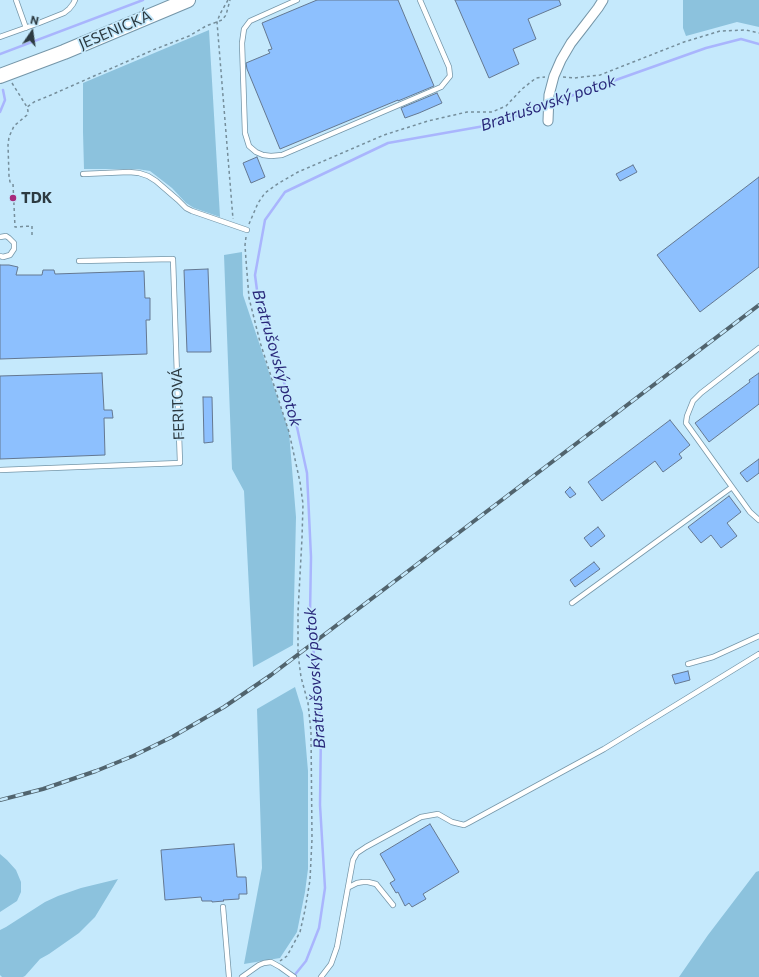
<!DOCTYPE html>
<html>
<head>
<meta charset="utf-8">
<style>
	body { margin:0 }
	#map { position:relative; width:759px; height:977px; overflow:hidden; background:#c5e9fc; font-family:Commissioner,sans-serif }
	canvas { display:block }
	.north { position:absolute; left:12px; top:12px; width:40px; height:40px; -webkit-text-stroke:3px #c5e9fc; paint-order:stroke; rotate:13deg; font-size:11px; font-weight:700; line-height:16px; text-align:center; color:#2c3a41 }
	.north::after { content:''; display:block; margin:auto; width:14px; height:18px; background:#2c3a41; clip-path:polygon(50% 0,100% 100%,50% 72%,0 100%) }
</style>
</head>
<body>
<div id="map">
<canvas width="759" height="977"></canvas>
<div class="north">N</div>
</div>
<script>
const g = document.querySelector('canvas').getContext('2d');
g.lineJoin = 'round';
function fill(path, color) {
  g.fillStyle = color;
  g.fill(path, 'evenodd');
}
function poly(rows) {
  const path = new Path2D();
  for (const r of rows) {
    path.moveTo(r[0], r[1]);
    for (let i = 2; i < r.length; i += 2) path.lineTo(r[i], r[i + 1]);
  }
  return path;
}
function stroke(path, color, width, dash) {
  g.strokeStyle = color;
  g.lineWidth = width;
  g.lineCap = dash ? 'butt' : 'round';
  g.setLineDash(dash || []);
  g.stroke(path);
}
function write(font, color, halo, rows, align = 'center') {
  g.font = font + ' Commissioner,sans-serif';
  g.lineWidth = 3.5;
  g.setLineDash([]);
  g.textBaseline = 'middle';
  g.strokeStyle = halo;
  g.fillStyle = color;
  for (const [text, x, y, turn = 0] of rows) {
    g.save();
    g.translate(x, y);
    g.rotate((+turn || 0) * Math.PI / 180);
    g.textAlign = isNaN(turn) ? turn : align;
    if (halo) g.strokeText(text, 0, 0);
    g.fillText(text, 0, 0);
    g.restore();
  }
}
fill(poly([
	[683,0,759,0,759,27,737,22,686,36,683,28],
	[209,30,220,217,194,208,186,203,172,188,150,171,137,169,84,169,83,132,83,83],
	[242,252,243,295,289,432,296,517,293,645,253,667,244,491,232,469,224,255],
	[295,687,303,713,308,771,308,869,305,892,297,932,280,958,244,964,262,868,257,709],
	[0,854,7,860,16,870,21,882,21,892,17,901,0,912],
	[759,871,759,977,679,977,708,935,756,872],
	[118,879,95,917,79,933,49,954,40,959,25,976,23,977,2,977,0,975,0,930,6,927,45,902,58,896,81,888]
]), '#8cc2dd');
stroke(poly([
	[0,54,143,0],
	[551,103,706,48,741,39,759,44],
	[0,112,5,100,3,90],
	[293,977,306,961,319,928,325,888,320,805,321,727,310,614,311,557,307,473,295,418,258,298,255,275,265,220,285,192,388,143,490,125,547,105]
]), '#a9b5fd', 2.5);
const building = poly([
	[317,0,398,0,434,86,398,101,398,100,280,149,247,69,246,63,270,53,268,50,272,49,262,23,317,0],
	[455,0,559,0,561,5,528,19,536,39,513,49,519,64,489,78,455,0],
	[437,93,442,103,419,113,405,118,401,108,437,93],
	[257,157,265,177,251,183,243,163,257,157],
	[633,165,637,172,620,181,616,174,633,165],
	[759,177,759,267,700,312,657,255,759,177],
	[0,265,9,265,18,267,16,275,42,275,43,270,54,270,55,274,144,271,145,298,150,298,150,320,146,320,147,354,0,359,0,265],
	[208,269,211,352,187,352,184,270,208,269],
	[102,373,104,410,112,410,113,418,104,418,105,455,0,459,0,376,102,373],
	[759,373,759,404,709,442,695,423,750,382,749,380,759,373],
	[203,397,212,397,213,442,204,443,203,397],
	[670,420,690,445,679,454,682,458,663,472,655,461,602,501,588,482,670,420],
	[759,459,759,473,747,482,740,473,759,459],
	[570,487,576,494,570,498,565,492,570,487],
	[729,496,741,512,727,523,737,536,721,548,711,535,701,543,688,527,729,496],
	[598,527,605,536,591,547,584,538,598,527],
	[594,562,600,569,575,587,570,580,594,562],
	[688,671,690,680,675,684,672,675,688,671],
	[430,824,459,872,423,894,426,899,412,907,409,903,405,906,398,892,396,893,390,883,395,880,380,854,430,824],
	[234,844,237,877,246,877,247,894,239,894,239,899,223,900,224,901,212,902,212,901,202,901,201,897,165,900,161,850,234,844]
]);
fill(building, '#8dc0fe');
stroke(building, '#647891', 1);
const lane = poly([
	[16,0,26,28],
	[297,0,250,21,244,29,242,43,245,133,249,146,256,152,263,155,271,156,282,155,441,87,450,76,449,67,420,0],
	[0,37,39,23,64,13,69,9,73,4,75,0],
	[83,174,129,172,139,173,148,176,156,181,178,200,186,208,192,211,247,230],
	[0,237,6,236,9,238,14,243,14,249,10,255,3,257,0,256],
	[0,470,180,463,173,259,79,261],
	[732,487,750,512,759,520],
	[572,603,732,487,686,423,687,416,693,401,701,393,759,348],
	[688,664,713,657,759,636],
	[349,887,357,883,363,882,368,882,376,884,393,905],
	[223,907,229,977],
	[242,977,259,965,264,963,271,962,280,967,294,977],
	[321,977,331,964,337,947,353,860,357,853,366,847,421,817,438,814,452,822,464,825,468,823,604,749,759,654]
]);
const street = poly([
	[548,121,549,95,554,76,561,60,571,43,585,25,598,8,603,0]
]);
const primary = poly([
	[0,76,64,52,188,0]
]);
stroke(lane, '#7596a8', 6);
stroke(street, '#7596a8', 11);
stroke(primary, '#7596a8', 16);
stroke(poly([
	[228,0,220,14,217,22,233,219],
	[563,77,574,78,600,75,684,42,720,31,746,30,759,33],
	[12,83,27,107],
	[249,224,258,203,265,193,279,183,298,172,384,135,428,121,467,112,492,112,506,106,522,89,536,78,545,77],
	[32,235,32,226,15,227,13,184,10,182,9,176,8,145,9,137,14,126,27,115,28,111,27,107,34,102,51,95,153,50,189,36,206,26,222,20,226,15,230,0],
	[246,237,245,245,246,260,249,298,260,342,289,432,300,482,303,504,302,538,298,612,298,654,301,677,308,703,311,732,312,839,310,880,305,910,300,932,287,956,280,961]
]), '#758e9b', 1.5, [3, 3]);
stroke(lane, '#fff', 4.5);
stroke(street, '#fff', 9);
stroke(primary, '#fff', 14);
const rail = poly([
	[0,800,43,789,96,771,133,756,172,737,224,707,271,675,759,305]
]);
stroke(rail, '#51646e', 4);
stroke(rail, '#c5e9fc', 2.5, [8]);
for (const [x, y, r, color] of [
	[13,198,4,"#a72a7d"]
]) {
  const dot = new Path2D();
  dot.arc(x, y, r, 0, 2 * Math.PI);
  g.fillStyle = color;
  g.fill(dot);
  stroke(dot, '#c5e9fc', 1.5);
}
write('15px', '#2c3a41', '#c5e9fc', [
	["JESENICKÁ",115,30,-23],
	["FERITOVÁ",178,404,-92]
]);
write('bold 15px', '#2c3a41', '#c5e9fc', [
	["TDK",21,198]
], 'left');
write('italic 16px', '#29287a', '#c5e9fc', [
	["Bratrušovský potok",548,103,-19],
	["Bratrušovský potok",277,358,74],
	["Bratrušovský potok",315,678,-94]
]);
</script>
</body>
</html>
